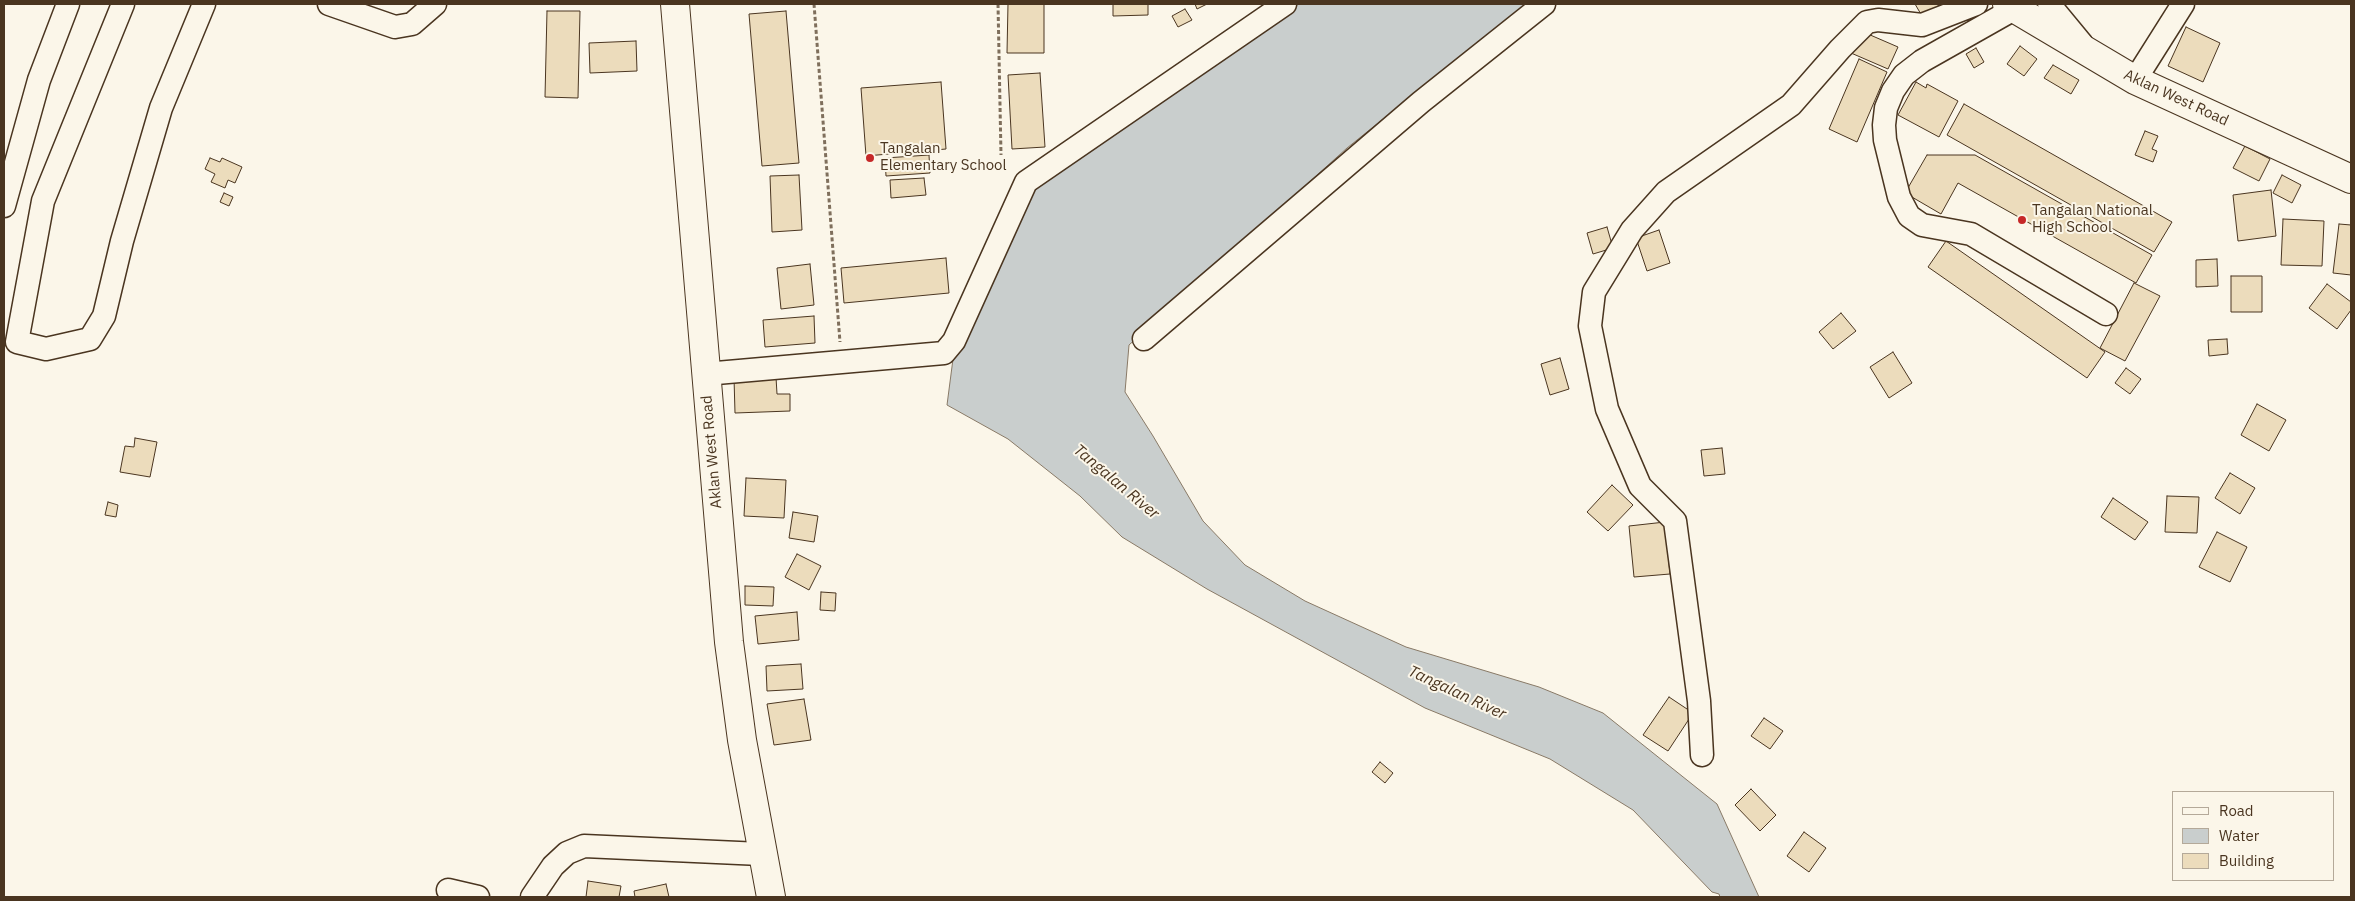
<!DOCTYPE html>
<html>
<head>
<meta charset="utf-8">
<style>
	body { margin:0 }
	#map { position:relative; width:2355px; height:901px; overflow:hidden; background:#fbf6e9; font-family:"IBM Plex Sans",sans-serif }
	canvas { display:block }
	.frame { position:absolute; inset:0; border:5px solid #4a3520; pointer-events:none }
	.legend { position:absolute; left:2172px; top:791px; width:162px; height:90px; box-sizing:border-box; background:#fbf6e9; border:1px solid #b4a999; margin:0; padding:6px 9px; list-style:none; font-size:15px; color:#4a3520 }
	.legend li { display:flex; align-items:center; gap:10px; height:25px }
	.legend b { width:25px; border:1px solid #b4a999 }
</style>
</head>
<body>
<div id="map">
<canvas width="2355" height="901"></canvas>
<div class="frame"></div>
<ul class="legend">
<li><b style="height:6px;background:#fbf6e9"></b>Road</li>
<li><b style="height:14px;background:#c9cecd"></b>Water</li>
<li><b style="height:14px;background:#ecdcbc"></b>Building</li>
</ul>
</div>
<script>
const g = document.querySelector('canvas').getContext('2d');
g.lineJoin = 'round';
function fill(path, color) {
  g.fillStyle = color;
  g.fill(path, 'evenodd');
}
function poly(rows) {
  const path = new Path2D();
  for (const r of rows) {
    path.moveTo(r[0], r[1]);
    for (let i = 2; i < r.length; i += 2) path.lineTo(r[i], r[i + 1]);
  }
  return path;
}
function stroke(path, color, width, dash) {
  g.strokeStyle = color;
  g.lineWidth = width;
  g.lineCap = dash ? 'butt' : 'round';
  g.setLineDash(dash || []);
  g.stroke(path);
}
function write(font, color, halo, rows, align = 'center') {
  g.font = font + ' "IBM Plex Sans",sans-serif';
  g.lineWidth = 4;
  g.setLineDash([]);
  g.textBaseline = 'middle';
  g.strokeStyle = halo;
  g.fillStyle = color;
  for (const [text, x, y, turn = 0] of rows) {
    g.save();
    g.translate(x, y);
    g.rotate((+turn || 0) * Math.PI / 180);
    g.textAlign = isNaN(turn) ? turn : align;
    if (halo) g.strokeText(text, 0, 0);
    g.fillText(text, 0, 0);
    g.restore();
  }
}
const water = poly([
	[1298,4,1527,4,1347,148,1129,345,1125,392,1153,436,1203,521,1245,565,1305,601,1406,647,1539,687,1603,713,1717,804,1759,897,1720,897,1719,894,1712,892,1633,810,1550,759,1425,708,1207,589,1122,537,1080,496,1008,439,947,405,953,359,1036,184,1289,14,1298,4]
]);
fill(water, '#c9cecd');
stroke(water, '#887966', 1);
const building = poly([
	[1008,4,1044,4,1044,53,1007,53,1008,4],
	[1113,4,1148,4,1148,15,1113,16,1113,4],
	[1195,4,1207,4,1197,9,1195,4],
	[1915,4,1941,4,1922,16,1915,4],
	[1185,9,1192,20,1178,27,1172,16,1185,9],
	[547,11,580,11,578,98,545,97,547,11],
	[786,11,799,163,762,166,749,14,786,11],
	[2186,27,2220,43,2203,82,2168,66,2186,27],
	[1861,31,1898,47,1888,69,1851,53,1861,31],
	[636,41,637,71,590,73,589,43,636,41],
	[2020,46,2037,59,2024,76,2007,64,2020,46],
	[1976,48,1984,62,1974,68,1966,54,1976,48],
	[1859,59,1887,72,1857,142,1829,129,1859,59],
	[2053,65,2079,80,2071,94,2044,78,2053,65],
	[1040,73,1045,147,1012,149,1008,75,1040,73],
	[941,82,946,149,866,156,861,88,941,82],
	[1916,82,1926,88,1927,84,1958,101,1939,137,1898,115,1916,82],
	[1964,104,2172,222,2154,252,1947,135,1964,104],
	[2145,131,2158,136,2152,149,2157,151,2153,162,2135,155,2145,131],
	[2245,146,2270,159,2259,181,2233,168,2245,146],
	[929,155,930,173,886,176,885,158,929,155],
	[1927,155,1975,155,2152,255,2136,283,1958,183,1941,214,1905,193,1927,155],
	[210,158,220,162,222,158,242,167,235,183,228,180,225,188,211,182,215,174,205,169,210,158],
	[799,175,802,230,772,232,770,176,799,175],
	[2282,175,2301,185,2292,203,2273,193,2282,175],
	[924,178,926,195,891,198,890,180,924,178],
	[2271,190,2276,236,2238,241,2233,195,2271,190],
	[224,193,233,197,229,206,220,202,224,193],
	[2283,219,2324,221,2322,266,2281,265,2283,219],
	[2339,224,2351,225,2351,275,2333,273,2339,224],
	[1607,227,1613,248,1593,254,1587,233,1607,227],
	[1659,230,1670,263,1647,271,1636,238,1659,230],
	[1946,241,2105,352,2087,378,1928,267,1946,241],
	[946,258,949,293,844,303,841,268,946,258],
	[2217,259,2218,286,2196,287,2196,260,2217,259],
	[810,264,814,305,781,309,777,268,810,264],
	[2231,276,2262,276,2262,312,2231,312,2231,276],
	[2134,283,2160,296,2125,361,2100,348,2134,283],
	[2327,284,2351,302,2351,310,2337,329,2309,308,2327,284],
	[1841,313,1856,331,1833,349,1819,332,1841,313],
	[814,316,815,343,765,347,763,320,814,316],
	[2227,339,2228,354,2209,356,2208,340,2227,339],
	[1893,352,1912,383,1889,398,1870,367,1893,352],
	[1560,358,1569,389,1550,395,1541,364,1560,358],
	[2126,368,2141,379,2130,394,2115,383,2126,368],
	[776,377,777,394,790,394,790,411,735,413,734,378,776,377],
	[2257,404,2286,420,2269,451,2241,435,2257,404],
	[135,438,157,442,150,477,120,472,125,446,134,447,135,438],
	[1722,448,1725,474,1704,476,1701,450,1722,448],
	[2230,473,2255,488,2240,514,2215,498,2230,473],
	[746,478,786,480,784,518,744,516,746,478],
	[1612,485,1633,505,1608,531,1587,512,1612,485],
	[2167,496,2199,497,2197,533,2165,532,2167,496],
	[2113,498,2148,522,2135,540,2101,517,2113,498],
	[108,502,118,505,116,517,105,515,108,502],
	[793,512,818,516,814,542,789,538,793,512],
	[1665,522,1670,574,1634,577,1629,526,1665,522],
	[2217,532,2247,547,2230,582,2199,567,2217,532],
	[797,554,821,566,809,590,785,577,797,554],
	[745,586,774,587,773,606,745,605,745,586],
	[821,592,836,593,835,611,820,610,821,592],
	[797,612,799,640,758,644,755,616,797,612],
	[801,664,803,689,767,691,766,666,801,664],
	[1669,697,1693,713,1668,751,1643,735,1669,697],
	[804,699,811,740,774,745,767,704,804,699],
	[1764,718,1783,731,1770,749,1751,736,1764,718],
	[1380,762,1393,773,1385,783,1372,772,1380,762],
	[1751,789,1776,815,1760,831,1735,805,1751,789],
	[1804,832,1826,848,1809,872,1787,856,1804,832],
	[588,881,621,886,619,897,586,897,588,881],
	[666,884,669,897,635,897,634,891,666,884]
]);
fill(building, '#ecdcbc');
stroke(building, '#4a3520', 1);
const minor = poly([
	[123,4,43,201,17,342,46,349,90,339,104,316,122,241,161,108,204,4],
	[329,4,395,27,412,24,435,4],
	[2049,4,2082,44],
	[2014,9,1922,61,1904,75,1893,91,1886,108,1884,125,1885,140,1899,197,1909,216,1922,225,1971,234,2106,314],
	[2135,80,2183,4],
	[4,206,39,80,68,4],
	[1144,339,1421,102,1544,4],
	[705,374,944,353,954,341,1026,182,1285,4],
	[1702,755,1699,701,1675,521,1640,486,1607,409,1590,326,1594,292,1632,230,1666,192,1791,105,1840,49,1867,22,1878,20,1922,25,1976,4],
	[448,890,478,897],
	[532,897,553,866,567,853,584,846,761,854]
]);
const major = poly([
	[675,4,729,642,742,740,771,897],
	[2007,4,2135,80,2351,179]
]);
stroke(minor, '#4a3520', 25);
stroke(major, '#4a3520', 30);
stroke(poly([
	[814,4,840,342],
	[998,4,1001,155]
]), '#7f6f5c', 3, [4, 2.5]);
stroke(minor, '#fbf6e9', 22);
stroke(major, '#fbf6e9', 28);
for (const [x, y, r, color] of [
	[870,158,5,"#c62828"],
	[2022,220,5,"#c62828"]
]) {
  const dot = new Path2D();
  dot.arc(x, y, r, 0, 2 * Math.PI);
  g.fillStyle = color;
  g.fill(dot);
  stroke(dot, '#fbf6e9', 2);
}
write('15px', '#4a3520', '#fbf6e9', [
	["Aklan West Road",2176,98,25],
	["Aklan West Road",712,452,-95]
]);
write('15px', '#4a3520', '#fbf6e9', [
	["Tangalan",880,149],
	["Elementary School",880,166],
	["Tangalan National",2032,211],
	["High School",2032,228]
], 'left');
write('italic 16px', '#4a3520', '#fbf6e9', [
	["Tangalan River",1116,482,40],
	["Tangalan River",1457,693,25]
]);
</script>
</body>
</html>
